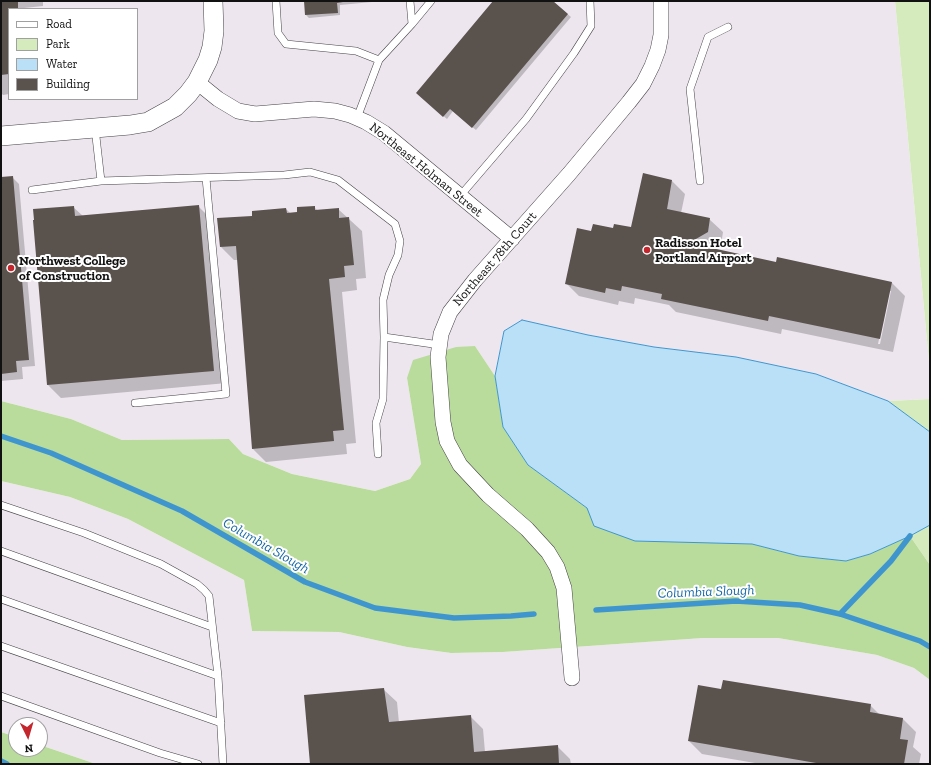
<!DOCTYPE html>
<html>
<head>
<meta charset="utf-8">
<style>
	body { margin:0 }
	#map { position:relative; width:931px; height:765px; overflow:hidden; background:#fffdf5; font-family:"Zilla Slab",serif }
	canvas { display:block }
	.frame { position:absolute; inset:0; border:2px solid #111; pointer-events:none }
	.legend { position:absolute; left:8px; top:8px; width:130px; height:92px; box-sizing:border-box; background:#fff; border:1px solid #a0a0a0; margin:0; padding:5px 7px; list-style:none; font-size:12px; color:#111 }
	.legend li { display:flex; align-items:center; gap:8px; height:20px }
	.legend b { width:20px; border:1px solid #a0a0a0 }
	.north { position:absolute; left:8px; top:717px; width:40px; height:40px; box-sizing:border-box; background:#fff; border:1px solid #a0a0a0; border-radius:50%; rotate:175deg; font-size:11px; font-weight:700; line-height:16px; text-align:center; color:#111 }
	.north::after { content:''; display:block; margin:auto; width:14px; height:18px; background:#c4262e; clip-path:polygon(50% 0,100% 100%,50% 72%,0 100%) }
</style>
</head>
<body>
<div id="map">
<canvas width="931" height="765"></canvas>
<div class="frame"></div>
<ul class="legend">
<li><b style="height:5px;background:#fff"></b>Road</li>
<li><b style="height:11px;background:#d5ebbd"></b>Park</li>
<li><b style="height:11px;background:#b9e0f7"></b>Water</li>
<li><b style="height:11px;background:#5a524d"></b>Building</li>
</ul>
<div class="north">N</div>
</div>
<script>
const g = document.querySelector('canvas').getContext('2d');
g.lineJoin = 'round';
function fill(path, color) {
  g.fillStyle = color;
  g.fill(path, 'evenodd');
}
function poly(rows) {
  const path = new Path2D();
  for (const r of rows) {
    path.moveTo(r[0], r[1]);
    for (let i = 2; i < r.length; i += 2) path.lineTo(r[i], r[i + 1]);
  }
  return path;
}
function stroke(path, color, width, dash) {
  g.strokeStyle = color;
  g.lineWidth = width;
  g.lineCap = dash ? 'butt' : 'round';
  g.setLineDash(dash || []);
  g.stroke(path);
}
function write(font, color, halo, rows, align = 'center') {
  g.font = font + ' "Zilla Slab",serif';
  g.lineWidth = 4;
  g.setLineDash([]);
  g.textBaseline = 'middle';
  g.strokeStyle = halo;
  g.fillStyle = color;
  for (const [text, x, y, turn = 0] of rows) {
    g.save();
    g.translate(x, y);
    g.rotate((+turn || 0) * Math.PI / 180);
    g.textAlign = isNaN(turn) ? turn : align;
    if (halo) g.strokeText(text, 0, 0);
    g.fillText(text, 0, 0);
    g.restore();
  }
}
fill(poly([
	[1,1,895,1,930,372,930,399,888,401,816,374,736,357,654,347,588,335,522,320,504,331,495,376,475,346,407,378,421,464,410,479,375,491,292,474,243,454,229,439,122,440,71,419,1,401],
	[9,9,137,9,137,99,9,99],
	[1,481,70,497,128,519,244,580,252,631,339,632,407,647,451,653,503,652,703,638,778,638,877,655,914,668,930,680,930,764,96,764,40,745,40,725,16,725,16,737,1,732]
]), '#eee6ef');
fill(poly([
	[895,1,930,1,930,372],
	[930,399,930,432,888,401],
	[930,525,930,565,910,536]
]), '#d5ebbd');
fill(poly([
	[475,346,495,376,503,427,528,465,587,508,713,542,752,544,799,556,846,561,870,554,910,536,930,565,930,680,914,668,877,655,778,638,703,638,503,652,451,653,407,647,339,632,252,631,244,580,128,519,70,497,1,481,1,401,71,419,122,440,229,439,243,454,292,474,375,491,410,479,421,464,407,378,413,360,456,347],
	[1,732,16,737,16,749,40,749,40,745,96,764,1,764]
]), '#b9dc9c');
const water = poly([
	[522,320,588,335,654,347,736,357,816,374,888,401,930,432,930,525,910,536,870,554,846,561,799,556,752,544,635,541,594,526,587,508,528,465,503,427,495,376,504,331,522,320]
]);
fill(water, '#b9e0f7');
stroke(water, '#3f96cf', 1);
fill(poly([
	[1,1,43,1,43,6,24,8,24,9,9,9,9,81,8,82,9,94,3,95,1,93],
	[305,1,372,1,372,2,340,5,340,15,309,18,306,15],
	[495,1,552,1,571,17,476,130,453,111,447,119,420,96],
	[12,177,19,184,35,366,22,367,23,379,1,381,1,178],
	[672,181,685,194,681,213,709,219,723,232,721,245,713,250,776,263,892,283,905,296,893,352,782,329,781,334,676,312,669,305,635,298,634,304,619,301,618,305,579,296,566,283,592,232,632,228],
	[889,291,891,291,880,344,878,344],
	[198,206,211,219,227,383,61,398,48,385,34,221,73,207,83,216],
	[314,207,318,211,338,209,362,231,366,278,356,279,357,290,342,292,356,443,346,444,347,454,266,462,253,449,238,260,234,260,221,247,253,216,286,209,290,213,298,213],
	[383,689,397,702,399,723,470,716,483,729,485,752,557,746,570,759,571,764,311,764],
	[722,691,870,705,880,715,903,719,916,732,913,747,921,754,919,764,761,764,702,754,689,741]
]), '#0003');
stroke(poly([
	[1,436,51,453,182,511,305,582,375,608,454,618,511,616,534,614],
	[596,610,736,601,800,605,840,614,920,641,930,647],
	[840,614,891,561,910,536],
	[1,761,7,764]
]), '#3f96cf', 5.5);
fill(poly([
	[1,1,18,1,18,9,9,9,9,74,1,75],
	[304,1,343,1,343,2,337,3,338,13,305,15],
	[493,1,553,1,568,14,472,128,450,109,443,117,416,93],
	[643,173,672,180,667,209,710,218,708,232,689,243,776,262,777,257,892,282,880,339,769,316,768,321,661,299,662,294,622,286,621,291,606,288,605,293,565,284,577,228,591,231,593,224,613,228,614,224,631,227],
	[13,176,29,360,16,361,17,372,1,374,1,177],
	[199,205,214,371,47,385,33,220,34,220,33,209,74,206,75,216],
	[315,206,315,210,339,208,339,218,349,217,354,265,344,266,345,277,329,279,344,430,333,431,334,441,252,449,236,246,220,247,217,218,252,216,252,211,286,208,287,213,297,212,297,207],
	[723,680,871,704,870,712,903,718,900,739,908,740,904,764,822,764,688,741,698,685,721,689],
	[384,688,389,722,471,715,474,752,558,745,559,764,310,764,304,695]
]), '#5a524d');
const service = poly([
	[276,1,278,33,286,44,356,51,379,60],
	[412,24,431,1],
	[357,118,379,60,412,24,410,1],
	[101,181,284,175,310,172,338,180,395,224,400,241,398,255,389,275,383,300,384,337],
	[700,181,690,89,708,37,728,27],
	[32,190,101,181,95,128],
	[460,196,526,119,574,53,591,26,590,1],
	[135,403,226,394,206,178],
	[378,454,376,423,383,399,384,337,440,345],
	[1,505,84,533,161,564,197,584,204,590,209,596,218,676],
	[1,551,212,627],
	[1,599,218,676,223,764],
	[1,646,221,723],
	[1,696,160,753,198,764]
]);
const minor = poly([
	[197,82,218,99,238,111,255,114,314,109,335,111,350,115,366,122,384,133,512,239],
	[572,678,564,588,557,567,548,552,527,529,488,495,460,465,447,441,443,422,438,357,441,334,450,312,475,280,569,174,629,102,643,84,652,66,658,50,661,35,661,1]
]);
const tertiary = poly([
	[1,136,130,125,148,122,175,107,188,94,197,82,208,60,212,47,214,31,213,1]
]);
stroke(service, '#444', 8);
stroke(minor, '#444', 16);
stroke(tertiary, '#444', 20);
stroke(service, '#fff', 7);
stroke(minor, '#fff', 15);
stroke(tertiary, '#fff', 19);
for (const [x, y, r, color] of [
	[647,250,4,"#c4262e"],
	[11,268,4,"#c4262e"]
]) {
  const dot = new Path2D();
  dot.arc(x, y, r, 0, 2 * Math.PI);
  g.fillStyle = color;
  g.fill(dot);
  stroke(dot, '#fff', 1.5);
}
write('13px', '#111', '#fff', [
	["Northeast Holman Street",426,170,39],
	["Northeast 78th Court",495,259,-49]
]);
write('bold 13px', '#111', '#fff', [
	["Radisson Hotel",655,243],
	["Portland Airport",655,258],
	["Northwest College",19,261],
	["of Construction",19,276]
], 'left');
write('italic 14px', '#1768a6', '#fff', [
	["Columbia Slough",266,546,30],
	["Columbia Slough",706,592,-2]
]);
</script>
</body>
</html>
